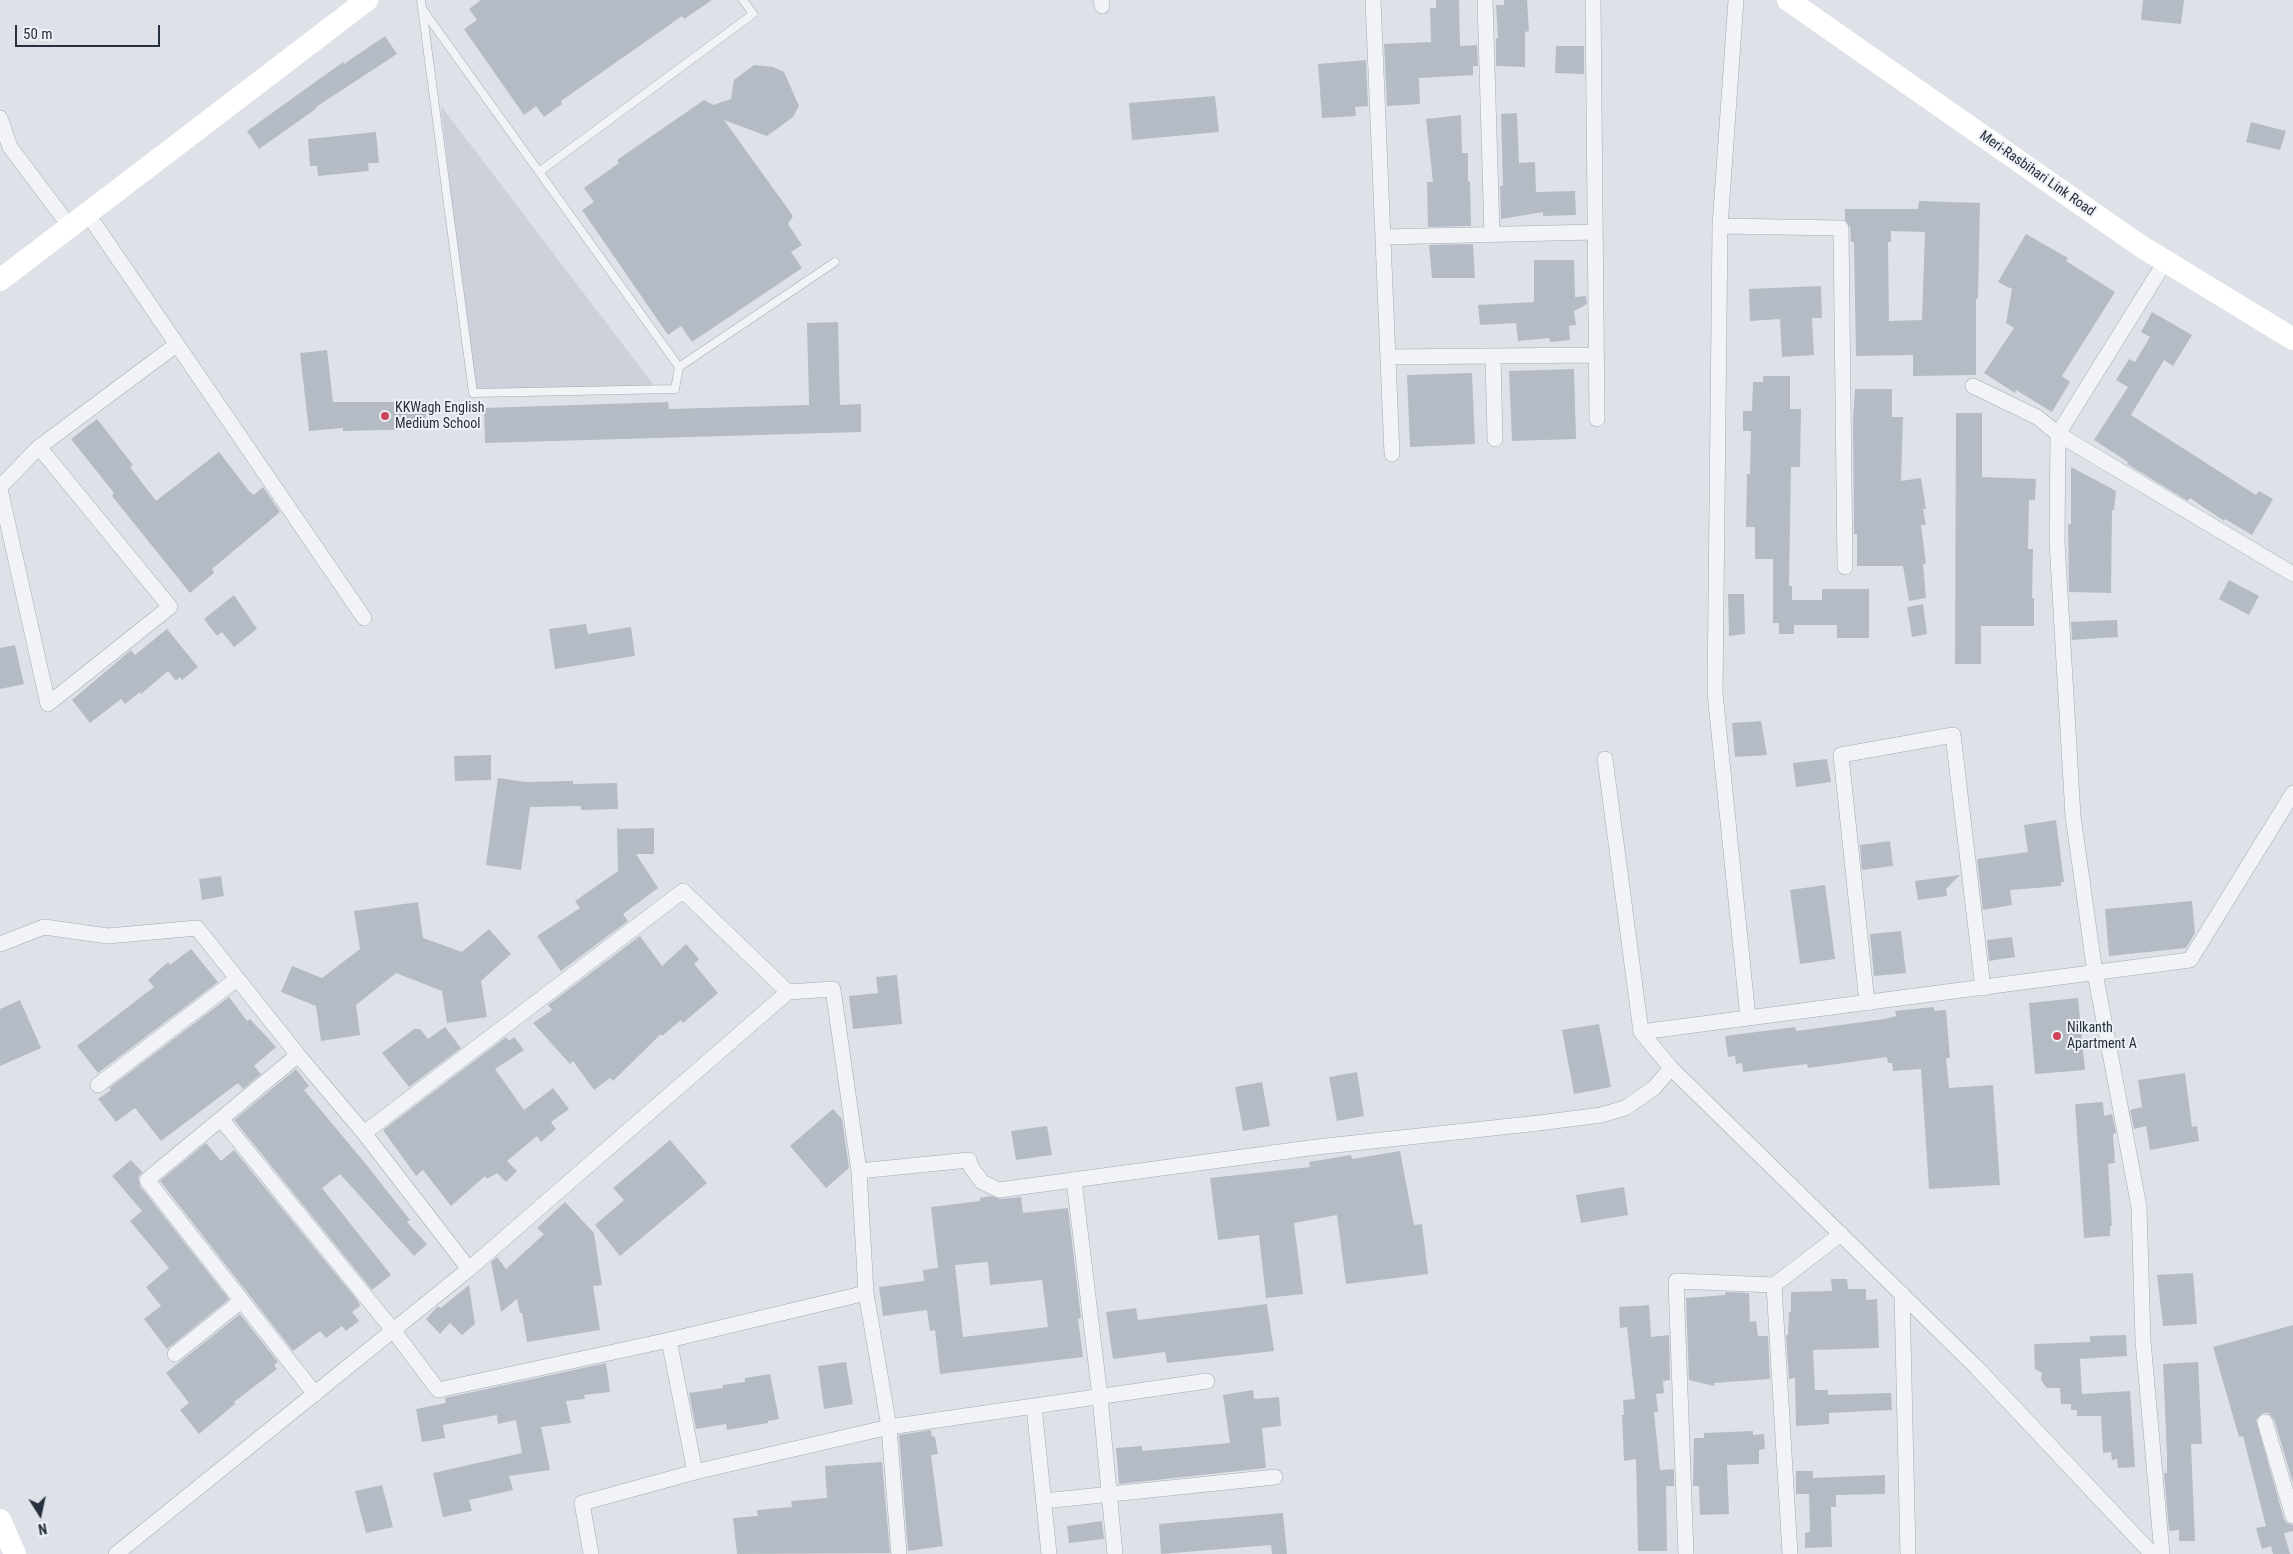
<!DOCTYPE html>
<html>
<head>
<meta charset="utf-8">
<style>
	body { margin:0 }
	#map { position:relative; width:2293px; height:1554px; overflow:hidden; background:#dee2e8; font-family:"Roboto Condensed",sans-serif }
	canvas { display:block }
	.north { position:absolute; left:15px; top:1489px; width:50px; height:50px; -webkit-text-stroke:4px #edf1f5; paint-order:stroke; rotate:170deg; font-size:14px; font-weight:700; line-height:20px; text-align:center; color:#27303e }
	.north::after { content:''; display:block; margin:auto; width:18px; height:22px; background:#27303e; clip-path:polygon(50% 0,100% 100%,50% 72%,0 100%) }
	.scale { position:absolute; left:15px; top:25px; width:145px; height:22px; box-sizing:border-box; border:2px solid #27303e; border-top:0; padding-left:6px; font-size:15px; line-height:18px; white-space:nowrap; color:#27303e; -webkit-text-stroke:4px #edf1f5; paint-order:stroke }
</style>
</head>
<body>
<div id="map">
<canvas width="2293" height="1554"></canvas>
<div class="north">N</div>
<div class="scale">50 m</div>
</div>
<script>
const g = document.querySelector('canvas').getContext('2d');
g.lineJoin = 'round';
function fill(path, color) {
  g.fillStyle = color;
  g.fill(path, 'evenodd');
}
function poly(rows) {
  const path = new Path2D();
  for (const r of rows) {
    path.moveTo(r[0], r[1]);
    for (let i = 2; i < r.length; i += 2) path.lineTo(r[i], r[i + 1]);
  }
  return path;
}
function stroke(path, color, width, dash) {
  g.strokeStyle = color;
  g.lineWidth = width;
  g.lineCap = dash ? 'butt' : 'round';
  g.setLineDash(dash || []);
  g.stroke(path);
}
function write(font, color, halo, rows, align = 'center') {
  g.font = font + ' "Roboto Condensed",sans-serif';
  g.lineWidth = 4;
  g.setLineDash([]);
  g.textBaseline = 'middle';
  g.strokeStyle = halo;
  g.fillStyle = color;
  for (const [text, x, y, turn = 0] of rows) {
    g.save();
    g.translate(x, y);
    g.rotate((+turn || 0) * Math.PI / 180);
    g.textAlign = isNaN(turn) ? turn : align;
    if (halo) g.strokeText(text, 0, 0);
    g.fillText(text, 0, 0);
    g.restore();
  }
}
fill(poly([
	[441,106,659,392,473,393]
]), '#ccd1da');
fill(poly([
	[481,0,712,0,684,19,682,16,561,101,562,104,544,117,536,106,524,115,464,29,477,20,469,9],
	[1436,0,1459,0,1460,46,1477,45,1478,66,1473,66,1473,75,1419,78,1420,104,1387,106,1384,44,1431,42,1430,8,1436,8],
	[1504,0,1527,0,1529,31,1525,32,1525,67,1496,66,1496,38,1498,38,1496,5,1504,5],
	[2143,0,2184,0,2181,24,2141,20],
	[385,36,397,54,316,107,317,108,259,149,247,131,343,62,344,64],
	[1556,46,1584,46,1584,74,1555,73],
	[1366,60,1368,106,1355,107,1356,116,1322,118,1318,64],
	[754,65,773,67,784,72,799,106,793,117,767,136,724,120,793,216,788,224,802,245,791,252,802,268,692,342,681,326,668,335,582,210,594,202,584,188,619,163,617,160,704,100,713,105,731,99,734,80],
	[1215,96,1219,132,1132,140,1129,103],
	[1517,113,1519,163,1535,162,1536,192,1575,191,1576,215,1543,216,1543,212,1501,219,1500,186,1503,186,1501,114],
	[1461,115,1462,153,1468,153,1468,182,1470,181,1471,226,1428,227,1427,182,1433,182,1426,119],
	[2251,122,2286,131,2280,150,2246,142],
	[376,132,379,163,368,163,369,171,318,176,317,166,310,166,308,139],
	[1919,201,1980,203,1978,299,1976,299,1976,375,1913,376,1913,355,1856,356,1854,242,1851,242,1850,227,1845,220,1845,209,1918,209],
	[1891,231,1925,232,1922,320,1889,321,1888,242,1891,242],
	[2026,234,2068,258,2066,261,2115,292,2062,376,2070,382,2052,412,2016,390,2015,393,1984,373,2014,328,2006,323,2012,289,1998,282],
	[1473,244,1475,278,1432,278,1429,245],
	[1534,260,1574,260,1575,297,1586,296,1587,304,1574,311,1576,325,1569,326,1570,340,1550,342,1549,338,1518,341,1516,323,1480,325,1478,305,1534,302],
	[1821,286,1822,318,1812,318,1814,355,1782,357,1780,319,1750,321,1749,289],
	[2152,312,2192,335,2173,366,2164,360,2131,415,2256,495,2259,491,2273,499,2252,535,2225,519,2224,521,2190,498,2188,501,2127,464,2128,462,2094,440,2128,387,2116,380,2129,359,2135,362,2150,337,2141,332],
	[838,322,840,405,861,404,861,432,485,443,484,408,668,402,669,409,809,405,807,323],
	[327,350,333,402,427,402,425,429,343,431,343,428,309,431,300,353],
	[1574,369,1576,439,1512,441,1509,371],
	[1472,373,1475,444,1410,447,1407,375],
	[1763,376,1790,376,1790,409,1801,409,1800,467,1791,467,1789,586,1792,586,1792,600,1822,600,1822,589,1869,589,1869,638,1837,638,1837,625,1794,625,1794,634,1779,634,1779,623,1773,623,1773,559,1755,559,1755,527,1746,527,1747,474,1750,474,1751,431,1743,431,1743,411,1752,411,1753,382,1763,382],
	[1855,389,1892,389,1892,417,1903,417,1901,481,1921,478,1926,509,1923,509,1926,525,1921,525,1926,564,1923,564,1926,598,1909,601,1903,566,1857,566,1857,534,1854,534,1853,419],
	[1956,413,1982,413,1982,477,2036,479,2035,500,2029,500,2028,549,2033,549,2032,598,2034,598,2034,626,1981,626,1981,664,1955,664],
	[97,419,133,465,130,467,156,501,219,452,249,491,254,495,263,487,280,512,212,569,214,573,190,593,112,496,114,493,71,439],
	[2071,467,2116,491,2114,510,2112,510,2111,593,2069,592,2068,524,2071,524],
	[2229,580,2259,596,2249,615,2219,599],
	[1728,594,1744,594,1745,634,1729,636],
	[234,595,257,629,234,647,222,632,217,636,204,619],
	[1923,604,1927,634,1912,637,1907,607],
	[2117,620,2118,637,2072,640,2071,622],
	[586,624,588,634,631,627,635,656,555,669,549,629],
	[167,629,198,667,182,680,180,677,176,681,168,671,141,694,140,692,125,704,121,699,90,723,72,700,131,650,135,655],
	[15,645,24,684,0,689,0,648],
	[1761,721,1767,755,1735,757,1732,723],
	[491,755,491,780,455,781,454,756],
	[1827,759,1831,782,1796,787,1793,763],
	[498,778,525,782,573,781,573,784,617,783,618,809,581,810,581,806,530,807,521,870,486,865],
	[2056,820,2064,882,2061,882,2061,886,2010,890,2012,905,1983,910,1977,859,2028,852,2024,825],
	[617,827,619,829,654,828,654,854,636,854,658,888,623,914,628,921,561,971,537,936,580,908,575,901,618,871],
	[1890,841,1893,866,1862,870,1860,845],
	[1960,875,1946,889,1947,896,1918,900,1915,881],
	[221,876,224,896,202,900,199,879],
	[1825,885,1835,959,1800,964,1790,890],
	[2192,901,2195,933,2186,948,2109,956,2105,909],
	[418,902,423,938,462,952,489,929,511,954,481,981,487,1017,447,1023,442,991,396,973,356,1005,360,1035,321,1041,316,1006,281,992,292,966,322,978,360,949,354,911],
	[1901,931,1906,973,1874,976,1870,934],
	[640,936,662,966,686,944,699,959,694,964,718,993,683,1023,681,1020,662,1036,661,1034,613,1081,610,1078,594,1090,573,1061,570,1064,533,1023,552,1010,548,1005],
	[2012,937,2015,957,1989,961,1987,940],
	[191,949,218,982,98,1073,77,1046,154,987,148,980,168,962,170,965],
	[897,975,902,1024,853,1029,849,996,878,993,876,977],
	[229,997,247,1021,250,1019,276,1047,254,1066,261,1074,243,1089,238,1083,161,1141,135,1108,116,1122,98,1099,111,1090,109,1088],
	[2078,998,2085,1070,2035,1074,2029,1003],
	[20,1000,41,1048,0,1066,0,1009],
	[1934,1007,1934,1011,1946,1010,1950,1058,1946,1058,1949,1088,1993,1085,2000,1185,1929,1189,1921,1069,1893,1071,1892,1063,1888,1063,1887,1057,1808,1068,1807,1064,1743,1072,1742,1063,1736,1064,1735,1056,1728,1057,1725,1036,1795,1027,1796,1031,1885,1019,1896,1016,1895,1011],
	[1599,1024,1611,1087,1574,1094,1562,1030],
	[445,1027,461,1048,409,1087,382,1053,414,1029,420,1029,428,1039],
	[506,1037,509,1041,514,1037,524,1050,495,1069,524,1110,553,1088,569,1109,551,1122,556,1129,541,1142,537,1136,507,1161,517,1171,506,1182,497,1173,487,1179,485,1176,451,1206,423,1170,416,1176,383,1130],
	[296,1069,309,1086,304,1090,365,1163,410,1220,407,1222,427,1244,414,1256,340,1174,322,1188,391,1275,372,1290,234,1120],
	[1357,1072,1364,1116,1337,1121,1329,1077],
	[2185,1073,2192,1127,2197,1126,2199,1141,2150,1150,2146,1126,2134,1129,2130,1110,2142,1107,2138,1080],
	[1262,1082,1270,1126,1243,1131,1235,1087],
	[2103,1102,2104,1116,2112,1114,2116,1133,2113,1134,2115,1163,2108,1164,2112,1226,2110,1226,2110,1236,2084,1238,2075,1104],
	[833,1109,842,1119,849,1168,826,1188,790,1146],
	[1047,1126,1052,1155,1016,1160,1011,1131],
	[670,1140,707,1183,620,1256,595,1225,624,1200,613,1188],
	[206,1143,221,1161,234,1150,358,1301,360,1306,352,1312,359,1321,346,1331,342,1326,326,1338,320,1331,293,1351,160,1181],
	[1400,1151,1414,1225,1422,1224,1428,1274,1346,1284,1337,1215,1294,1223,1303,1294,1266,1298,1259,1235,1218,1240,1210,1178,1310,1167,1309,1162,1351,1155,1352,1159],
	[131,1160,142,1172,138,1177,140,1186,229,1299,167,1349,144,1319,161,1306,146,1287,169,1268,130,1221,142,1211,112,1176],
	[1624,1187,1628,1215,1581,1223,1576,1195],
	[991,1196,1000,1199,1021,1197,1023,1213,1068,1208,1081,1318,1078,1319,1083,1357,940,1374,935,1330,930,1331,927,1310,883,1316,879,1287,924,1281,923,1270,938,1268,931,1207,980,1201,980,1198],
	[988,1262,990,1285,1042,1280,1048,1327,963,1337,955,1265],
	[565,1202,594,1233,602,1285,593,1286,600,1330,527,1342,522,1313,520,1313,517,1299,501,1312,491,1262,497,1257,506,1269,544,1234,537,1228],
	[2193,1273,2197,1324,2163,1326,2157,1275],
	[1831,1279,1847,1279,1848,1289,1866,1289,1866,1300,1877,1299,1879,1348,1813,1350,1815,1390,1828,1390,1828,1395,1891,1393,1892,1410,1829,1413,1829,1424,1796,1426,1795,1378,1789,1379,1786,1335,1788,1335,1789,1312,1791,1312,1791,1292,1832,1291],
	[469,1285,475,1324,462,1335,450,1323,440,1334,426,1319,438,1306,441,1308],
	[1725,1292,1749,1293,1750,1322,1756,1321,1758,1336,1768,1336,1770,1379,1714,1383,1714,1386,1689,1380,1686,1298,1725,1295],
	[1267,1304,1274,1351,1167,1363,1165,1352,1113,1359,1106,1312,1136,1308,1138,1320],
	[1649,1305,1651,1337,1669,1335,1670,1380,1663,1381,1664,1393,1656,1394,1658,1412,1654,1412,1660,1470,1674,1469,1674,1486,1666,1486,1667,1551,1638,1551,1636,1459,1624,1461,1622,1415,1624,1415,1623,1400,1635,1399,1627,1327,1620,1328,1619,1307],
	[240,1314,278,1362,274,1365,277,1369,234,1402,235,1404,199,1434,180,1410,189,1403,166,1373],
	[2293,1325,2293,1483,2274,1419,2268,1413,2263,1413,2256,1420,2284,1519,2287,1523,2293,1525,2293,1531,2284,1533,2290,1554,2273,1554,2271,1546,2262,1549,2256,1528,2266,1526,2243,1436,2239,1437,2213,1347],
	[2126,1335,2127,1356,2080,1359,2082,1394,2130,1391,2135,1467,2118,1468,2117,1459,2112,1460,2111,1452,2103,1453,2101,1416,2077,1416,2077,1410,2071,1410,2071,1404,2061,1404,2060,1388,2047,1388,2041,1380,2042,1373,2035,1369,2034,1344,2090,1342,2090,1336],
	[846,1362,853,1404,824,1409,818,1366],
	[2198,1362,2202,1444,2191,1444,2195,1541,2179,1541,2179,1530,2169,1531,2164,1473,2167,1473,2167,1454,2163,1364],
	[606,1363,610,1392,584,1395,585,1399,566,1401,571,1423,541,1427,550,1470,509,1476,513,1490,469,1500,472,1511,443,1517,433,1473,522,1453,516,1420,498,1424,497,1415,443,1425,445,1438,422,1442,416,1409,446,1403,445,1398],
	[770,1374,779,1419,768,1421,768,1423,727,1430,726,1424,696,1429,689,1393,723,1388,723,1385,745,1382,745,1378],
	[1253,1390,1254,1399,1279,1397,1281,1426,1262,1428,1266,1468,1119,1484,1116,1448,1142,1446,1142,1451,1230,1443,1223,1395],
	[931,1430,932,1436,935,1437,938,1454,931,1455,943,1546,908,1551,899,1435],
	[1753,1431,1753,1435,1764,1434,1765,1449,1759,1450,1759,1464,1727,1465,1729,1514,1700,1515,1699,1486,1693,1486,1694,1438,1704,1438,1704,1433],
	[882,1462,890,1553,737,1554,733,1518,758,1516,757,1510,792,1507,791,1501,827,1498,825,1466],
	[1796,1471,1813,1471,1813,1478,1885,1475,1885,1494,1836,1495,1836,1507,1831,1507,1832,1547,1805,1548,1805,1533,1810,1532,1809,1494,1796,1494],
	[382,1485,393,1527,366,1533,355,1491],
	[1283,1513,1287,1554,1272,1554,1271,1545,1161,1554,1159,1524],
	[1102,1521,1104,1539,1069,1543,1067,1526]
]), '#b5bbc4');
const lane = poly([
	[421,0,473,393,675,389,679,367,835,262],
	[423,10,679,367],
	[539,172,753,14,743,0]
]);
const street = poly([
	[1101,0,1102,6],
	[1373,0,1392,454],
	[1485,0,1492,234],
	[1593,0,1597,419],
	[1736,0,1720,226,1715,693,1748,1018],
	[0,118,10,147,70,227],
	[87,213,364,618],
	[1720,226,1841,228,1845,567],
	[1383,237,1595,232],
	[1493,356,1495,439],
	[1388,357,1596,355],
	[1973,386,2037,417,2058,434,2293,574],
	[0,487,39,447,176,345],
	[0,489,48,704,170,607,39,447],
	[1605,759,1641,1032,1671,1068,1976,1367,2152,1554],
	[0,944,44,927,108,936,197,928,298,1055,364,1133,469,1269],
	[1867,1003,1841,755,1953,735,1983,988],
	[1641,1032,2190,960,2293,793],
	[298,1055,147,1180,315,1394],
	[98,1085,237,979],
	[221,1119,393,1330,438,1390,669,1340,866,1293],
	[364,1133,683,891,788,992],
	[859,1171,969,1160,971,1167,982,1182,999,1190,1317,1147,1539,1123,1601,1115,1625,1108,1654,1088,1671,1068],
	[1074,1180,1100,1397,1115,1554],
	[1774,1285,1790,1554],
	[1902,1294,1908,1554],
	[669,1340,695,1472],
	[175,1354,241,1301],
	[1034,1406,1049,1554],
	[2265,1422,2293,1516],
	[1044,1501,1275,1477],
	[116,1554,469,1269,788,992,833,989,859,1171,866,1293,889,1427,695,1472,582,1503,591,1554],
	[899,1554,889,1427,1207,1381],
	[1686,1554,1676,1281,1774,1285,1841,1234],
	[2162,1554,2143,1341,2139,1207,2095,973,2073,816,2057,542,2058,434,2165,262]
]);
stroke(lane, '#a3a9b2', 9);
stroke(street, '#a3a9b2', 16);
stroke(lane, '#f1f3f6', 8);
stroke(street, '#f1f3f6', 15);
stroke(poly([
	[1788,0,2139,245,2293,339],
	[0,280,367,0],
	[0,1520,15,1554]
]), '#fff', 22);
for (const [x, y, r, color] of [
	[385,416,5,"#cd435b"],
	[2057,1036,5,"#cd435b"]
]) {
  const dot = new Path2D();
  dot.arc(x, y, r, 0, 2 * Math.PI);
  g.fillStyle = color;
  g.fill(dot);
  stroke(dot, '#edf1f5', 2);
}
write('14px', '#27303e', '#edf1f5', [
	["Meri-Rasbihari Link Road",2037,174,35]
]);
write('14px', '#27303e', '#edf1f5', [
	["KKWagh English",395,408],
	["Medium School",395,424],
	["Nilkanth",2067,1028],
	["Apartment A",2067,1044]
], 'left');
</script>
</body>
</html>
